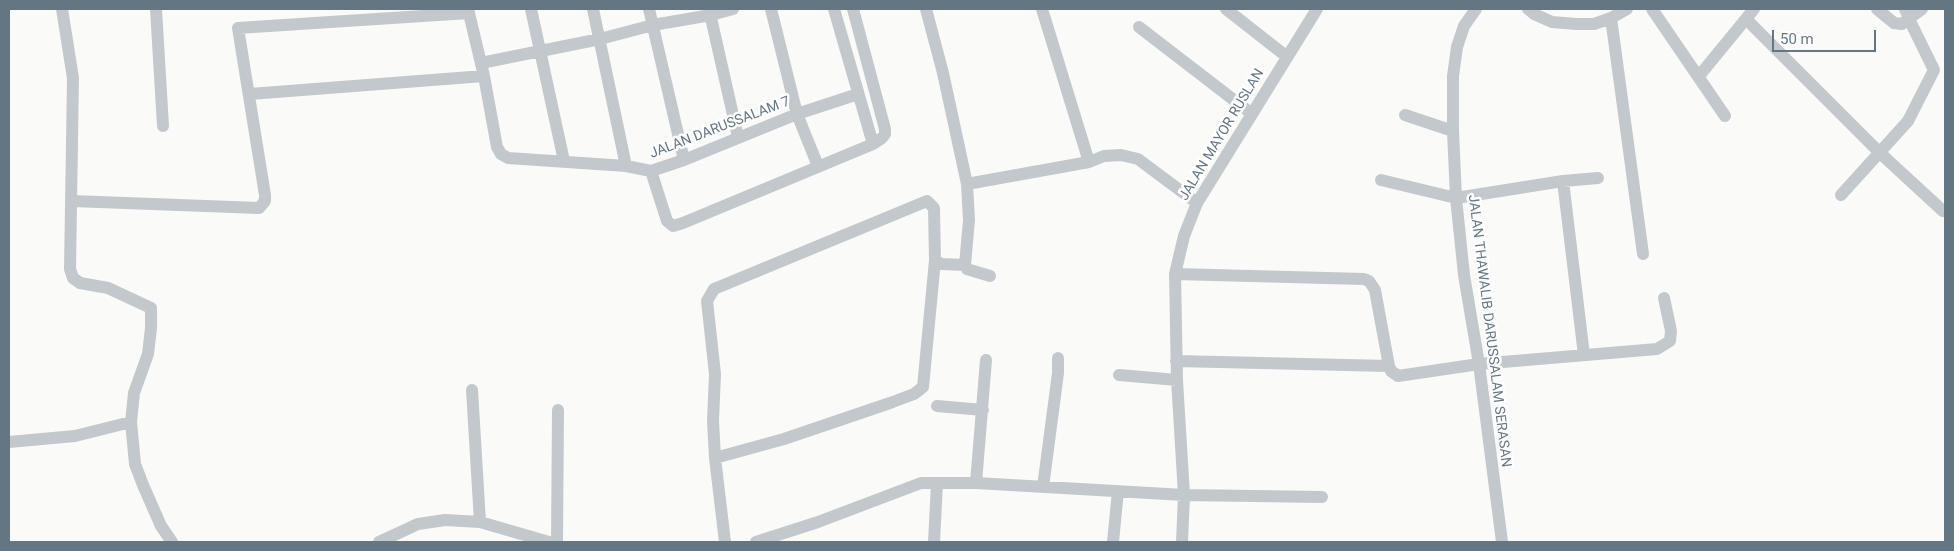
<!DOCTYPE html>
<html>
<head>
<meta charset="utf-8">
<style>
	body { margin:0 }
	#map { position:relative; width:1954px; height:551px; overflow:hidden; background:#fafaf8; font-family:Roboto,sans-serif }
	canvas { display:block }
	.frame { position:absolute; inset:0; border:10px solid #657683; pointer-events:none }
	.scale { position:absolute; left:1772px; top:30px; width:104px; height:22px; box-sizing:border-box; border:2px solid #657683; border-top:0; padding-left:6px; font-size:15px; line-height:18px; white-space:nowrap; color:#657683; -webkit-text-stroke:4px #fff; paint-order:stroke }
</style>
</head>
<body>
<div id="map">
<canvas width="1954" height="551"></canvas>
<div class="frame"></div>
<div class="scale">50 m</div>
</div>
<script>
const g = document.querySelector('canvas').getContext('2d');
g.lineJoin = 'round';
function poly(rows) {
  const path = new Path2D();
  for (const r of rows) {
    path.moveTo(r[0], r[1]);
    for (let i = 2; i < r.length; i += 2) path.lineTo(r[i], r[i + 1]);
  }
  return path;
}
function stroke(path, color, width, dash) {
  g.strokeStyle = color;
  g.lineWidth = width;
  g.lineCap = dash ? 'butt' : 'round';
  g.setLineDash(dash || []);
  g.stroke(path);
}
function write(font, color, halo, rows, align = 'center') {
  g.font = font + ' Roboto,sans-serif';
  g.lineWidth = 5;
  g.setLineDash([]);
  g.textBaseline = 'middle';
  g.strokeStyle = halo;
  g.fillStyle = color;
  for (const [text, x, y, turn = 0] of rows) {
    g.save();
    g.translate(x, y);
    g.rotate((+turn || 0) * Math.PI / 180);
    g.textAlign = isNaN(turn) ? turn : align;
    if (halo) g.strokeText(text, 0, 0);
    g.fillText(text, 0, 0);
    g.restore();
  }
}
stroke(poly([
	[62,9,73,78,70,269,73,278,80,283,108,288,151,308,151,328,148,354,134,393,131,422,135,464,143,485,161,526,172,542],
	[156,9,163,126],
	[468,9,484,76,497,147,501,154,508,158,626,166,651,171,684,160,797,114,858,94],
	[531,9,564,161],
	[593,9,626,166],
	[649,9,684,160],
	[709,9,738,137],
	[771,9,797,114,818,166],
	[834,9,873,144],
	[926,9,943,73,967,184,969,220,965,265,967,269,990,276],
	[1042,9,1089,162],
	[1226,9,1286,56],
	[1476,9,1464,26,1457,47,1453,76,1453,131,1456,198,1464,275,1479,364,1502,542],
	[1528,9,1534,14,1552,22,1576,24,1594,24,1611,18,1627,9],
	[1652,9,1725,116],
	[1877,9,1894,23,1902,24,1922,9],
	[1611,18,1643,254],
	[1746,19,1880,153,1943,211,1945,211],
	[1139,27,1252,114],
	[481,63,600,39,653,25,711,15,733,9],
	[1699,76,1754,9],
	[250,94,484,76],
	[1405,115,1453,131],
	[651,171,667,221,673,226,683,223,873,144,882,138,885,134,885,129,853,9],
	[1381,180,1456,198,1563,181,1598,178],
	[1563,181,1584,355],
	[967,184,1089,162,1104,156,1121,155,1138,159,1197,203],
	[1841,195,1908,121,1934,70,1909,19,1905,9],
	[72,201,259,208,265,201,265,195,238,28,469,13],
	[1175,274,1364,279,1369,281,1375,290,1389,366,1391,371,1398,376,1479,364,1657,349,1670,341,1671,331,1664,298],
	[1176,361,1389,366],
	[1119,375,1177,380],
	[472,390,480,522],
	[937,406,983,410],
	[9,442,75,436,131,422],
	[715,458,784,439,890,403,914,394,923,387,935,260],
	[976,483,986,360],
	[1043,487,1058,373,1058,358],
	[379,542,418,524,445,520,480,522,549,542],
	[557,542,558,410],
	[725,542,715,458,713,421,715,374,707,301,714,289,927,201,934,208,935,260,941,264,965,265],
	[756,542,818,522,921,483,976,483,1184,495,1322,497],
	[934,542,937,483],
	[1113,542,1118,491],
	[1182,542,1184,495,1177,380,1175,274,1184,236,1197,203,1317,9]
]), '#c3c8cc', 12);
write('14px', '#657683', '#fff', [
	["JALAN DARUSSALAM 7",720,128,-21],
	["JALAN MAYOR RUSLAN",1222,135,-59],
	["JALAN THAWALIB DARUSSALAM SERASAN",1489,331,83]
]);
</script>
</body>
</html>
